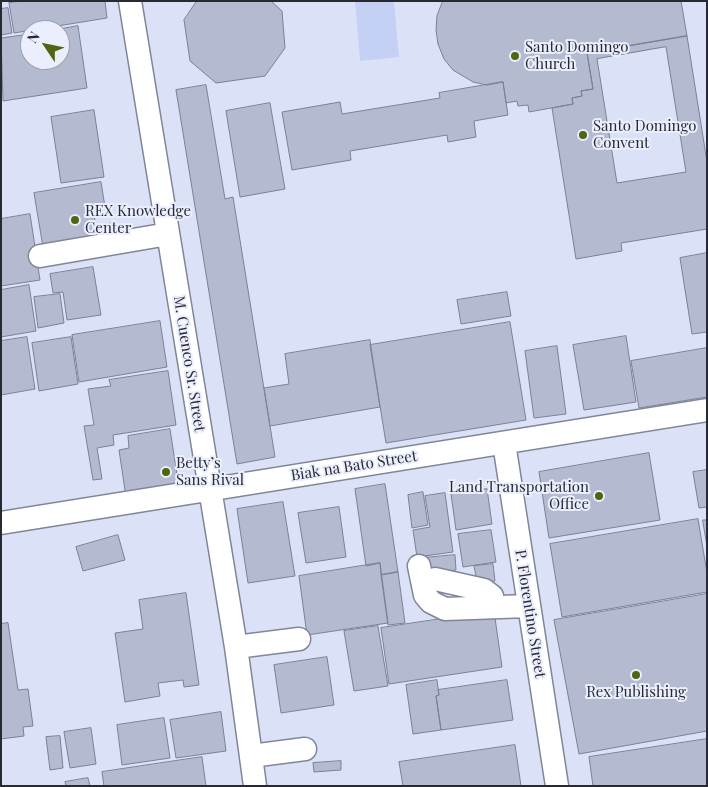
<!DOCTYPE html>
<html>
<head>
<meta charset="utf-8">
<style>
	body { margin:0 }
	#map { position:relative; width:708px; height:787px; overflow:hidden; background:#dbe2f8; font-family:"Playfair Display",serif }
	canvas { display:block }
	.frame { position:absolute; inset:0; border:2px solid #282a33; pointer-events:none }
	.north { position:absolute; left:20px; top:20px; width:50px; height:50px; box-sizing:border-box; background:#ebeffd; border:1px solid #9da0ac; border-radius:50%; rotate:304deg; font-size:14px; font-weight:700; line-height:20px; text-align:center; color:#282a33 }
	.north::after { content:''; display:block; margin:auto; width:18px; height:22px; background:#51640f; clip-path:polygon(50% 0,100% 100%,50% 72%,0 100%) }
</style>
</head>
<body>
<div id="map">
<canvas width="708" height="787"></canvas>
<div class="frame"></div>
<div class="north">N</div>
</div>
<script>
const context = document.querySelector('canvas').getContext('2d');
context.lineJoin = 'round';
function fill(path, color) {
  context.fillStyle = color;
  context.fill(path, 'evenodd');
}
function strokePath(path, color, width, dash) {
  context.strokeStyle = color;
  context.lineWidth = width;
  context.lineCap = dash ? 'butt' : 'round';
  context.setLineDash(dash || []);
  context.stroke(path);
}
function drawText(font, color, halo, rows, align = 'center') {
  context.font = font + ' "Playfair Display",serif';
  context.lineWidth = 4;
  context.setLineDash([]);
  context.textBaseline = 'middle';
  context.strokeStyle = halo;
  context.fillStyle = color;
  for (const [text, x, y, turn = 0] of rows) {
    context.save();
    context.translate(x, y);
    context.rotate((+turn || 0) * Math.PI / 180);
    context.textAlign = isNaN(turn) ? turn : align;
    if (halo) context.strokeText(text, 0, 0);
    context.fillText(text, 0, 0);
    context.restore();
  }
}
const green = new Path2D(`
	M355 1H394L399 57 360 61Z`);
const building = new Path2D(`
	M21 1H105L107 18 14 33 9 3Z
	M197 1H271L282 11 285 48 265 76 216 83 190 61 184 20Z
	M443 1H681L687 36 587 53 593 89 581 91 582 96 572 98 573 104 529 112 528 105 518 106 517 101 506 103 503 82 487 85 473 82 453 70 444 59 438 44 436 30 437 16Z
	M8 8 12 33 1 35V9Z
	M78 26 87 88 3 101 1 38 30 34V60H60V30H54Z
	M687 36 707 162V229L621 243 622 251 576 259 552 108 573 104 572 98 582 96 581 91 593 89 587 53ZM666 47 686 172 617 183 597 59Z
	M503 82 508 115 474 121 476 137 448 142 447 135 350 151 351 160 292 170 282 112 340 102 342 114 440 98 439 93Z
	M206 85 225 199 233 197 275 457 237 464 176 90Z
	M270 103 285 189 240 197 226 111Z
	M94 110 104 177 61 183 51 117Z
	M101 182 105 207 93 209 96 226 111 223 112 240 44 253 34 193Z
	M30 214 40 280 1 286V219Z
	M707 253V332L692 334 680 258Z
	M93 267 101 315 67 320 63 292 53 293 50 274Z
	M29 285 36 331 1 337V290Z
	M507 292 511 316 461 324 457 300Z
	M60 294 64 323 38 328 34 297Z
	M160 321 167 367 79 382 72 335Z
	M510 322 526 420 386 443 370 345Z
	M626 336 636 402 584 410 573 345Z
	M27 337 35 389 1 395V341Z
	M71 337 78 384 39 391 32 343Z
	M370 340 380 407 270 426 264 388 289 384 285 354Z
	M557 346 566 414 534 418 525 351Z
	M707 348V397L639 408 631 361Z
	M168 371 176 425 113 435 114 445 97 448 102 479 93 480 84 426 94 425 88 389 111 386 109 380Z
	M170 429 179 488 126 497 119 450 129 448 128 436Z
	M649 453 660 520 549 538 539 472Z
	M707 470V507L699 508 693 472Z
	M385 484 398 572 381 575 380 563 366 566 355 489Z
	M487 489 492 524 456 530 451 494Z
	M423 492 428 525 412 528 408 495Z
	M445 493 453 552 417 557 413 530 430 527 425 496Z
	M283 502 295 576 248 583 237 509Z
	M339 507 346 557 306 563 298 513Z
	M698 519 707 573V592L562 617 550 544Z
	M703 520H707V546Z
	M491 530 496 562 463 567 458 534Z
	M118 535 125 560 83 571 76 547Z
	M455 555 456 570 425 574 423 558Z
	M380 563 388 623 307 635 299 576Z
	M493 564 495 581 477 582 474 566Z
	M398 572 405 623 388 625 381 575Z
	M186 593 199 685 184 687 183 680 158 683 160 696 125 702 115 633 143 629 139 600Z
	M707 594V731L579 754 554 620Z
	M494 611 502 667 389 684 381 628Z
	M8 623 18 690 28 689 33 726 23 727 24 736 1 739V624Z
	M378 626 388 686 354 691 344 631Z
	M327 657 334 705 281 713 274 665Z
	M437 680 439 695 436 696 441 730 413 734 406 685Z
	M507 680 513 720 441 730 436 696 439 695 438 690Z
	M221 712 226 751 176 758 170 720Z
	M164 718 170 758 122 765 117 725Z
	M91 728 96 764 70 768 64 732Z
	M60 736 63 768 50 770 46 737Z
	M707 739V786H593L589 757Z
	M515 745 521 786H403L399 762Z
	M202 757 206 786H104L102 772Z
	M341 761V770L314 772 313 763Z
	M88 778 90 786H66L65 782Z`);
const minor = new Path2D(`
	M130 1 236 647 255 786
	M40 256 168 234
	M504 443 557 786
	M1 523 707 410
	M419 566 425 595 431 602 445 609 528 606
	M435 579 484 590 492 596 494 607
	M236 647 299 639
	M251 756 305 749`);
const markers = [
	[515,56,5,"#51640f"],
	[583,135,5,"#51640f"],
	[75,220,5,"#51640f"],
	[166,472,5,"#51640f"],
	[599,496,5,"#51640f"],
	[636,675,5,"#51640f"]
];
const poiNames = [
	["Santo Domingo",525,47],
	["Church",525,64],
	["Santo Domingo",593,126],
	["Convent",593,143],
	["REX Knowledge",85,211],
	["Center",85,228],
	["Betty’s",176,463],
	["Sans Rival",176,480],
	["Land Transportation",589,487,"right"],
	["Office",589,504,"right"],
	["Rex Publishing",636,692,"center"]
];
const streetNames = [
	["M. Cuenco Sr. Street",189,364,81],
	["Biak na Bato Street",354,466,-9],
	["P. Florentino Street",530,614,81]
];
fill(green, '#c5d0f5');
fill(building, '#b4bbd1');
strokePath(building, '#7b8195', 1);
strokePath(minor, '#80869a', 25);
strokePath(minor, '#fff', 22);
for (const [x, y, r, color] of markers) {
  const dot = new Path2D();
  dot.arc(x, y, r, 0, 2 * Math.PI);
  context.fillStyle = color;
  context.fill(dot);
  strokePath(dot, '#ebeffd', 2);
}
drawText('15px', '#282a33', '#ebeffd', poiNames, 'left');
drawText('15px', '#282a33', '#ebeffd', streetNames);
</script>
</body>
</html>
